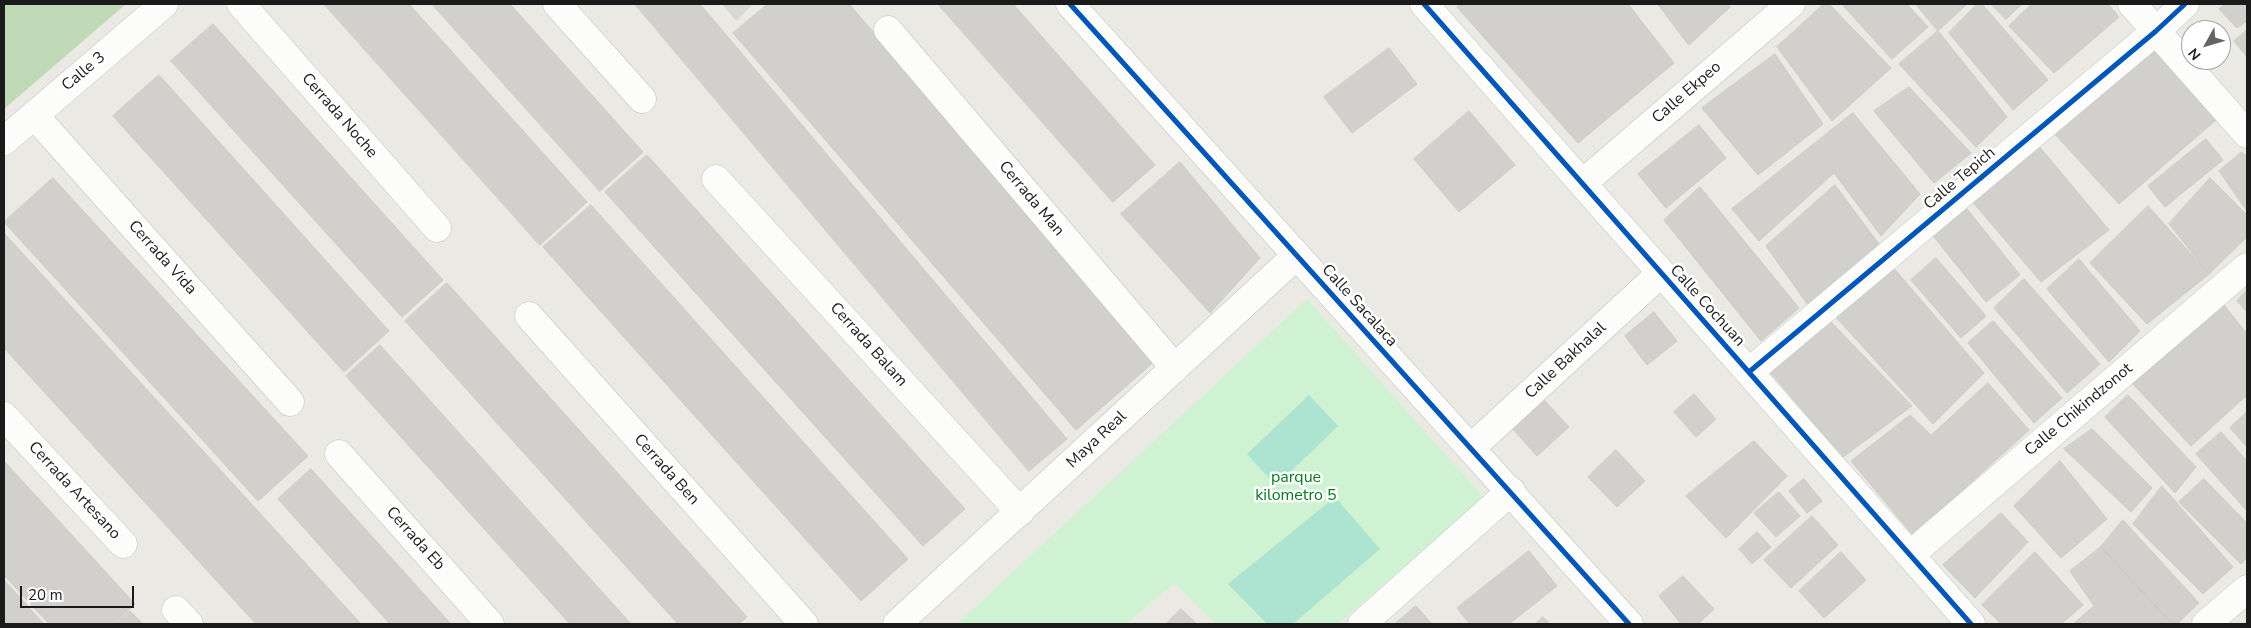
<!DOCTYPE html>
<html>
<head>
<meta charset="utf-8">
<style>
	body { margin:0 }
	#map { position:relative; width:2251px; height:628px; overflow:hidden; background:#eae9e3; font-family:"Nunito Sans",sans-serif }
	canvas { display:block }
	.frame { position:absolute; inset:0; border:5px solid #1b1b1b; pointer-events:none }
	.north { position:absolute; left:2181px; top:20px; width:50px; height:50px; box-sizing:border-box; background:#fff; border:1px solid #a4a4a4; border-radius:50%; rotate:231deg; font-size:14px; font-weight:700; line-height:20px; text-align:center; color:#1b1b1b }
	.north::after { content:''; display:block; margin:auto; width:18px; height:22px; background:#636361; clip-path:polygon(50% 0,100% 100%,50% 72%,0 100%) }
	.scale { position:absolute; left:20px; top:586px; width:114px; height:22px; box-sizing:border-box; border:2px solid #1b1b1b; border-top:0; padding-left:6px; font-size:15px; line-height:18px; white-space:nowrap; color:#1b1b1b; -webkit-text-stroke:4px #fff; paint-order:stroke }
</style>
</head>
<body>
<div id="map">
<canvas width="2251" height="628"></canvas>
<div class="frame"></div>
<div class="north">N</div>
<div class="scale">20 m</div>
</div>
<script>
const context = document.querySelector('canvas').getContext('2d');
context.lineJoin = 'round';
function fill(path, color) {
  context.fillStyle = color;
  context.fill(path, 'evenodd');
}
function strokePath(path, color, width, dash) {
  context.strokeStyle = color;
  context.lineWidth = width;
  context.lineCap = dash ? 'butt' : 'round';
  context.setLineDash(dash || []);
  context.stroke(path);
}
function drawText(font, color, halo, rows, align = 'center') {
  context.font = font + ' "Nunito Sans",sans-serif';
  context.lineWidth = 5;
  context.setLineDash([]);
  context.textBaseline = 'middle';
  context.strokeStyle = halo;
  context.fillStyle = color;
  for (const [text, x, y, turn = 0] of rows) {
    context.save();
    context.translate(x, y);
    context.rotate((+turn || 0) * Math.PI / 180);
    context.textAlign = isNaN(turn) ? turn : align;
    if (halo) context.strokeText(text, 0, 0);
    context.fillText(text, 0, 0);
    context.restore();
  }
}
const forest = new Path2D(`
	M4 4H126L4 109Z`);
const park = new Path2D(`
	M1307 299 1485 499 1337 624H1216L1174 583 1126 624H957Z`);
const pitch = new Path2D(`
	M1309 395 1338 426 1276 486 1247 454Z
	M1335 497 1380 549 1293 624H1267L1228 584Z`);
const parking = new Path2D(`
	M722 4H753L736 21Z`);
const building = new Path2D(`
	M324 4H409L587 202 540 245Z
	M432 4H510L643 152 600 191Z
	M635 4H700L1067 439 1029 471Z
	M768 4H849L1156 360 1076 430 733 33Z
	M938 4H1013L1155 165 1113 202Z
	M1461 4H1628L1674 63 1578 143 1457 7Z
	M1658 4H1728L1730 7 1689 45Z
	M1824 4H1829L1891 68 1832 121 1777 47Z
	M1842 4H1907L1928 27 1892 59Z
	M1916 4H1967L1938 31Z
	M1977 4H1982L2048 80 2013 110 1949 33Z
	M1991 4H2022L2006 19Z
	M2032 4H2108L2119 17 2054 73 2009 26Z
	M2226 4H2247V21L2237 28 2219 9Z
	M213 24 443 280 402 317 171 61Z
	M2247 30V57L2234 41Z
	M1938 31 2007 117 1976 147 1899 64Z
	M2153 46 2216 120 2119 204 2052 131Z
	M1389 48 1417 84 1352 133 1324 97Z
	M1775 54 1823 124 1758 175 1702 108Z
	M159 75 389 331 344 372 113 116Z
	M1909 87 1971 153 1934 183 1874 111Z
	M1469 111 1515 165 1459 212 1414 159Z
	M1853 113 1920 194 1881 236 1834 173 1759 241 1732 209Z
	M1699 125 1726 158 1666 208 1638 174Z
	M2033 139 2109 230 2041 282 1970 199Z
	M2206 139 2223 160 2165 207 2148 186Z
	M2242 152 2247 157V211L2219 171Z
	M647 155 965 509 923 546 605 192Z
	M1180 162 1260 258 1210 313 1121 214Z
	M53 178 308 456 258 501 4 222Z
	M2210 178 2247 215V237L2209 274 2169 224Z
	M1835 185 1879 244 1808 305 1766 246Z
	M1700 187 1799 308 1761 341 1664 220Z
	M1963 204 2020 275 1986 302 1930 232Z
	M591 205 908 559 861 601 543 247Z
	M2148 206 2209 274 2147 324 2090 263Z
	M4 233 361 624H256L4 348Z
	M1936 258 1986 316 1961 338 1911 280Z
	M2079 259 2140 331 2109 362 2047 289Z
	M1891 265 1984 373 1933 424 1833 314Z
	M2024 279 2100 364 2067 393 1994 308Z
	M447 283 747 617 739 624H678L405 321Z
	M2247 290V312L2237 301Z
	M2224 305 2247 334V395L2191 446 2130 381Z
	M1654 312 1677 341 1647 365 1625 336Z
	M1993 321 2062 398 2034 423 1968 343Z
	M1831 322 1912 406 1843 457 1769 371Z
	M380 345 631 624H570L346 376Z
	M1988 383 2029 430 1913 535 1851 461 1910 415 1931 435Z
	M1694 394 1716 419 1696 437 1674 412Z
	M2128 395 2196 467 2175 493 2105 417Z
	M1543 399 1569 427 1537 456 1512 428Z
	M2247 412V447L2230 428Z
	M2092 429 2152 488 2131 512 2064 449Z
	M2221 432 2247 461V511L2196 454Z
	M1754 441 1787 476 1726 538 1686 496Z
	M1616 450 1645 481 1617 507 1588 477Z
	M4 461 135 604 113 624H49L4 575Z
	M2060 461 2107 519 2061 558 2014 506Z
	M311 469 451 624H390L278 499Z
	M1804 479 1822 501 1807 513 1789 491Z
	M2204 479 2247 523V557L2241 564 2179 502Z
	M2162 486 2233 567 2203 594 2133 524Z
	M1779 492 1800 516 1776 537 1754 513Z
	M2001 513 2028 542 1975 598 1943 565Z
	M1812 516 1838 545 1791 588 1764 560Z
	M2123 520 2199 603 2177 624H2172L2101 547Z
	M1757 532 1771 547 1752 564 1739 549Z
	M2101 547 2172 624H2073L2094 606 2070 571Z
	M1529 551 1557 586 1509 624H1470L1457 608Z
	M1841 552 1866 580 1824 618 1799 591Z
	M2035 552 2083 605 2061 624H2001L1982 605Z
	M1683 576 1714 609 1698 624H1681L1659 596Z
	M4 580 44 624H4Z
	M1416 606 1432 624H1395Z
	M1181 609 1197 624H1166Z
	M130 611 143 624H115Z
	M1543 617 1550 624H1535Z`);
const street = new Path2D(`
	M241 4 437 228
	M557 4 642 99
	M1070 4 1629 624
	M1424 4 1971 624
	M2132 4 2247 134
	M888 30 1175 368
	M34 115 290 402
	M4 141 164 4
	M716 179 1020 512
	M1583 183 1791 4
	M529 316 804 624
	M1749 372 2156 31 2185 4
	M4 416 123 544
	M1471 448 1661 273
	M339 454 490 624
	M1911 554 2247 267
	M176 610 189 624
	M897 624 1296 256
	M1362 624 1511 491
	M2206 624 2247 589`);
const cycleway = new Path2D(`
	M1070 4 1629 624
	M1424 4 1971 624
	M1749 372 2156 31 2185 4`);
const streetNames = [
	["Calle 3",84,72,-40],
	["Calle Ekpeo",1687,93,-41],
	["Cerrada Noche",339,116,49],
	["Calle Tepich",1960,179,-40],
	["Cerrada Man",1031,199,50],
	["Cerrada Vida",162,258,48],
	["Calle Sacalaca",1359,306,48],
	["Calle Cochuan",1707,306,48],
	["Cerrada Balam",868,345,48],
	["Calle Bakhalal",1566,361,-43],
	["Calle Chikindzonot",2079,410,-40],
	["Maya Real",1097,440,-43],
	["Cerrada Ben",666,470,48],
	["Cerrada Artesano",74,491,47],
	["Cerrada Eb",415,539,48]
];
const parkNames = [
	["parque",1296,478],
	["kilometro 5",1296,496]
];
fill(forest, '#c0dab7');
fill(park, '#cff2d2');
fill(pitch, '#ade4d1');
fill(parking, '#d8d8d5');
fill(building, '#d2d0cc');
strokePath(building, '#cdcac4', 1);
strokePath(street, '#c2c2bf', 29);
strokePath(street, '#fcfcfb', 28);
strokePath(cycleway, '#0057b8', 5);
drawText('16px', '#1b1b1b', '#fff', streetNames);
drawText('16px', '#09791d', '#fff', parkNames);
</script>
</body>
</html>
